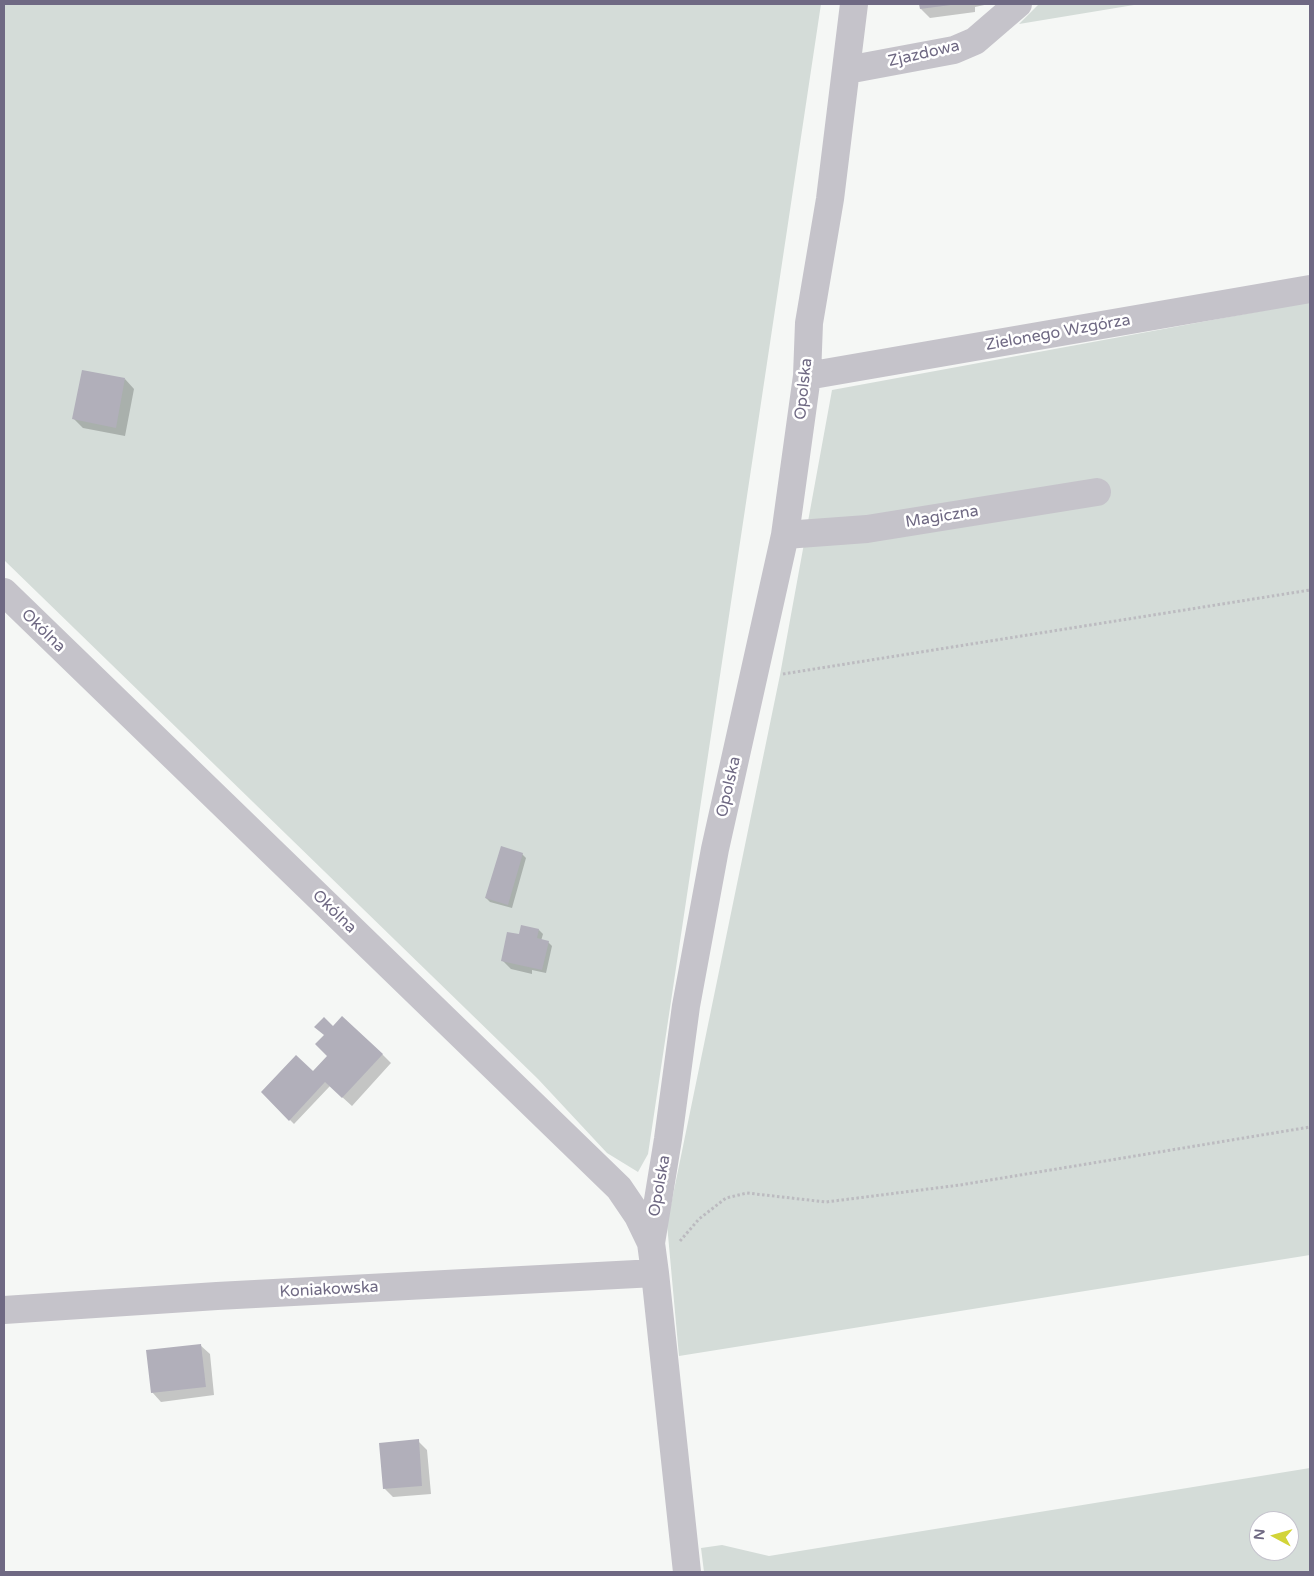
<!DOCTYPE html>
<html>
<head>
<meta charset="utf-8">
<style>
	body { margin:0 }
	#map { position:relative; width:1314px; height:1576px; overflow:hidden; background:#f5f7f5; font-family:"Varela Round",sans-serif }
	canvas { display:block }
	.frame { position:absolute; inset:0; border:5px solid #6f6983; pointer-events:none }
	.north { position:absolute; left:1249px; top:1511px; width:50px; height:50px; box-sizing:border-box; background:#fff; border:1px solid #c5c3cd; border-radius:50%; rotate:276deg; font-size:14px; font-weight:700; line-height:20px; text-align:center; color:#6f6983 }
	.north::after { content:''; display:block; margin:auto; width:18px; height:22px; background:#d2d438; clip-path:polygon(50% 0,100% 100%,50% 72%,0 100%) }
</style>
</head>
<body>
<div id="map">
<canvas width="1314" height="1576"></canvas>
<div class="frame"></div>
<div class="north">N</div>
</div>
<script>
const context = document.querySelector('canvas').getContext('2d');
context.lineJoin = 'round';
function fill(path, color) {
  context.fillStyle = color;
  context.fill(path, 'evenodd');
}
function strokePath(path, color, width, dash) {
  context.strokeStyle = color;
  context.lineWidth = width;
  context.lineCap = dash ? 'butt' : 'round';
  context.setLineDash(dash || []);
  context.stroke(path);
}
function drawText(font, color, halo, rows, align = 'center') {
  context.font = font + ' "Varela Round",sans-serif';
  context.lineWidth = 5;
  context.setLineDash([]);
  context.textBaseline = 'middle';
  context.strokeStyle = halo;
  context.fillStyle = color;
  for (const [text, x, y, turn = 0] of rows) {
    context.save();
    context.translate(x, y);
    context.rotate((+turn || 0) * Math.PI / 180);
    context.textAlign = isNaN(turn) ? turn : align;
    if (halo) context.strokeText(text, 0, 0);
    context.fillText(text, 0, 0);
    context.restore();
  }
}
const green = new Path2D(`
	M4 4H821L648 1154 638 1172 607 1153 538 1079 4 560Z
	M1039 4H1140L1019 24Z
	M1310 302V1255L679 1356 667 1224 780 675 832 390Z
	M1310 1468V1572H704L701 1548 722 1545 769 1556ZM1259 1521H1289V1551H1259Z`);
const shadow = new Path2D(`
	M920 4H989L975 7V12L930 18 921 9Z
	M125 379 134 389 125 436 83 428 74 419Z
	M522 854 526 858 512 908 490 902 486 898Z
	M539 930 543 934 541 941 548 942 552 946 546 973 532 970V974L511 969 502 960 520 936Z
	M333 1027 382 1054 391 1063 352 1106 330 1086 294 1124 262 1092 314 1073 329 1056Z
	M200 1345 210 1354 214 1395 161 1402 152 1392Z
	M418 1441 427 1450 431 1494 393 1497 384 1488Z`);
const building = new Path2D(`
	M919 4H951V5L920 9Z
	M82 370 125 378 116 428 72 419Z
	M501 846 523 853 508 905 485 898Z
	M521 925 539 929 537 938 549 941 542 970 501 961 507 932 519 934Z
	M342 1016 383 1054 342 1098 325 1082 289 1121 261 1092 296 1055 313 1071 327 1056 315 1044 324 1035 314 1027 324 1017 333 1026Z
	M201 1344 206 1387 151 1393 146 1350Z
	M419 1439 422 1486 383 1489 379 1443Z`);
const path = new Path2D(`
	M783 674 1310 590
	M680 1241 699 1219 726 1198 747 1193 826 1202 960 1185 1310 1127`);
const minor = new Path2D(`
	M847 70 954 50 975 41 1018 4
	M807 376 1310 289
	M785 535 867 529 1097 492
	M4 592 619 1188 638 1216 651 1243
	M4 1310 217 1296 655 1273
	M687 1572 655 1273 651 1243 668 1139 686 1006 715 849 785 535 807 376 809 323 830 199 854 4`);
const streetNames = [
	["Zjazdowa",924,54,-13],
	["Zielonego Wzgórza",1058,333,-10],
	["Opolska",804,389,-84],
	["Magiczna",942,517,-9],
	["Okólna",43,631,44],
	["Opolska",729,787,-77],
	["Okólna",334,912,44],
	["Opolska",660,1186,-80],
	["Koniakowska",329,1290,-3]
];
fill(green, '#d4dcd8');
fill(shadow, '#0003');
fill(building, '#b1afba');
strokePath(path, '#bcbbc0', 3, [2.5, 2.5]);
strokePath(minor, '#c5c3ca', 28);
drawText('16px', '#6f6983', '#fff', streetNames);
</script>
</body>
</html>
